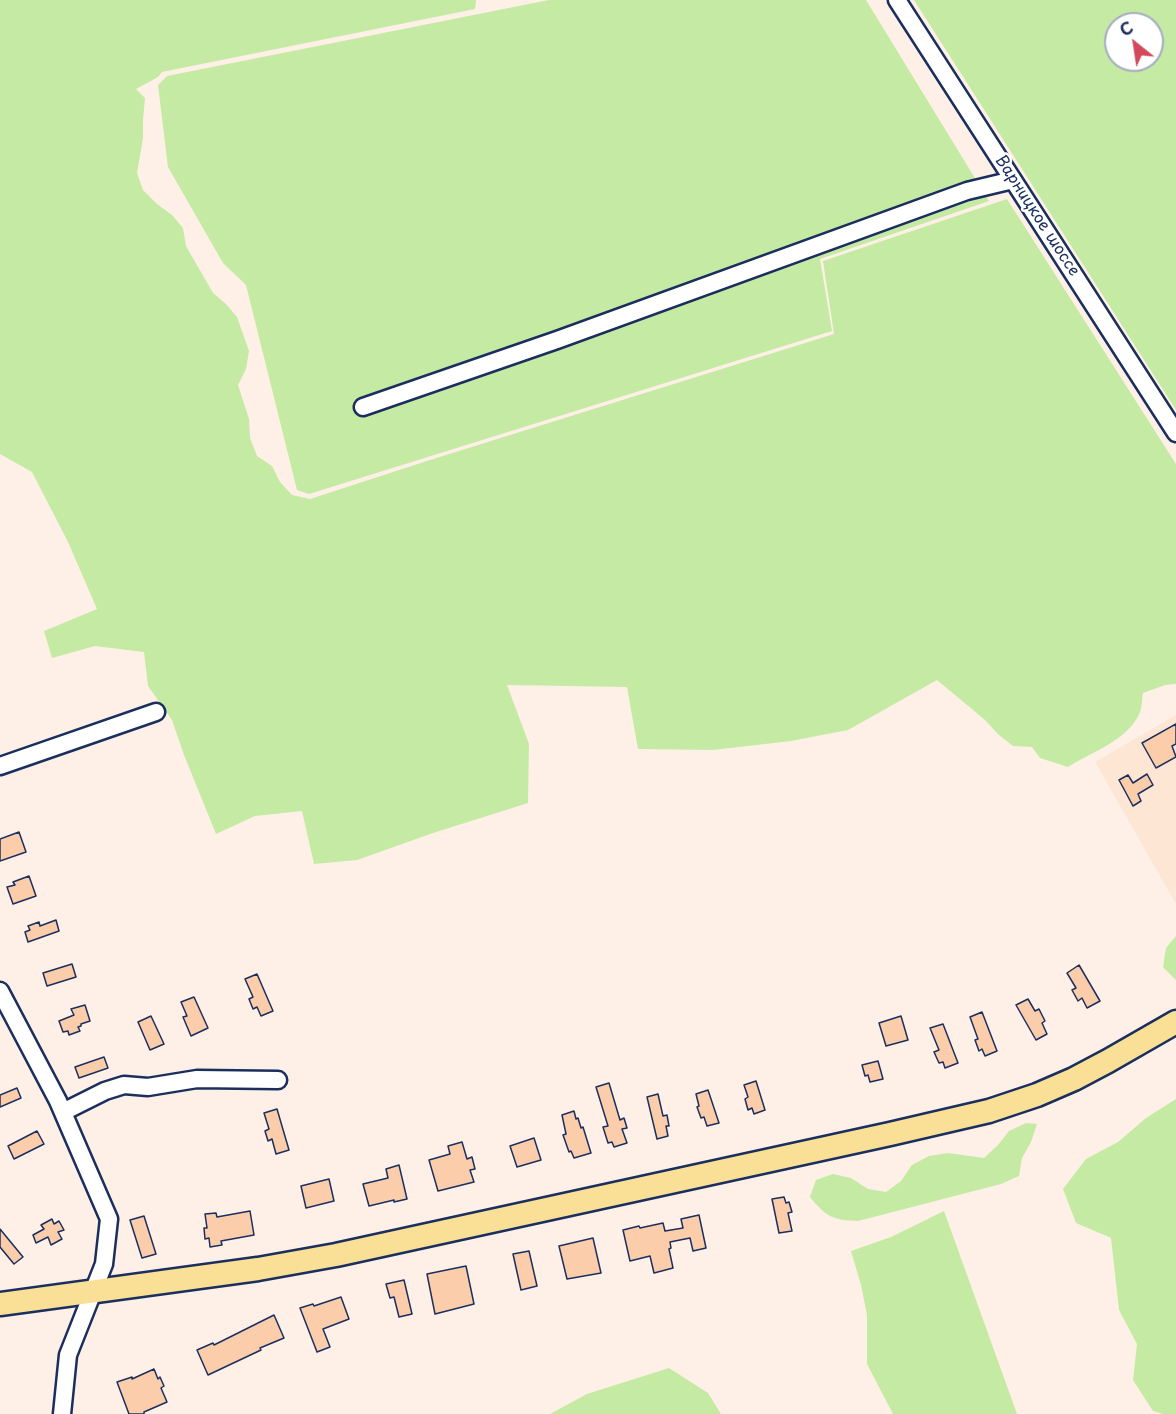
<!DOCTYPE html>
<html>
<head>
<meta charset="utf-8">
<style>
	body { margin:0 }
	#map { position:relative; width:1176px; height:1414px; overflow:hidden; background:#fef0e6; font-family:"Playpen Sans",sans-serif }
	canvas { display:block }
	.north { position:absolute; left:1104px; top:12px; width:60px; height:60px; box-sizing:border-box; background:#fff; border:2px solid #a4acbf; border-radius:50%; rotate:330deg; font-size:16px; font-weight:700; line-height:24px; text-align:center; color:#1b2f5e }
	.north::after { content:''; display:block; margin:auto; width:21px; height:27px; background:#d1495b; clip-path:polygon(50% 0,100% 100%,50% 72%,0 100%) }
</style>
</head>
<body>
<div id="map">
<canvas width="1176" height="1414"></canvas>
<div class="north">С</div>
</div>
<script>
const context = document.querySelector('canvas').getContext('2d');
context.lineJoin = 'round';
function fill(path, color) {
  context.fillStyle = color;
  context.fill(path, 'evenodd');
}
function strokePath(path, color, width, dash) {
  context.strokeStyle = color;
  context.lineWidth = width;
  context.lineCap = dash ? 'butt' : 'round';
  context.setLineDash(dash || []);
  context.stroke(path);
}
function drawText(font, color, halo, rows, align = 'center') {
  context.font = font + ' "Playpen Sans",sans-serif';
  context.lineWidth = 5;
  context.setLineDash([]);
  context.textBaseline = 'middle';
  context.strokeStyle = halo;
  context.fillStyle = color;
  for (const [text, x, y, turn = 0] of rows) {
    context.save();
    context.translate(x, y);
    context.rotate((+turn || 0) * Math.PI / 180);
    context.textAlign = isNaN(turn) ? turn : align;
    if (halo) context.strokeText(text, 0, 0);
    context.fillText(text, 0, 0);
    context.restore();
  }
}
const built = new Path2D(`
	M1176 715V904L1095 762Z`);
const green = new Path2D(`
	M0 0H476L475 9 162 72 158 77 136 89 145 98 143 120V138L137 173 143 190 157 204 172 215 183 228 186 246 213 293 226 304 237 317 249 351 246 369 238 385 249 419 250 438 257 456 272 466 280 482 292 495 310 499 430 460 834 334 823 261 1007 199 1176 464V684L1165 685 1143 693C1142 699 1142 707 1140 712 1129 740 1091 752 1068 767L1040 758 1032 747 1013 746 998 734 985 720 937 680 848 730 791 741 713 750 638 749 627 687 507 685 529 744 528 803 433 833 357 860 314 864 302 811 255 816 216 834 184 755 172 720 148 686 144 652 95 646 52 658 44 631 97 609 68 542 32 472 0 454Z
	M549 0H866L989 201 820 259 832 331 309 494 297 490 246 285 223 263 168 167 158 85 167 76Z
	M914 0H1176V410ZM1116 24H1152V60H1116Z
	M1176 936V980L1163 967 1166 948Z
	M1176 1099V1414H1163L1153 1411 1133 1380 1137 1344 1119 1310 1111 1238 1076 1223 1063 1189 1086 1159 1118 1142 1146 1118Z
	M1026 1123 1037 1124 1031 1142 1022 1158 1019 1176 1001 1184 858 1221C833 1220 826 1217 810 1197L816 1180 833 1174 851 1178 868 1189 886 1192 901 1181 912 1165 929 1156 948 1153 984 1158 998 1145 1009 1131Z
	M944 1211 1017 1414H893L867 1364V1315L861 1285 851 1251 891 1237Z
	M669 1368 708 1393 721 1414H550L587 1394Z`);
const building = new Path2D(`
	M1176 724V744L1172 746 1176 757 1156 768 1142 743Z
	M1147 774 1153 785 1138 794 1141 801 1133 806 1119 780 1128 775 1133 783Z
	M19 832 26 852 0 861V839Z
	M29 876 36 896 13 904 7 887 15 885 13 882Z
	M56 920 59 931 28 942 25 932 30 930 28 926 39 922 40 926Z
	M72 964 76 977 47 986 43 973Z
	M1079 965 1100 1001 1087 1008 1082 998 1078 1001 1072 990 1076 988 1067 973Z
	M257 974 273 1011 261 1016 257 1007 253 1009 249 999 253 997 245 979Z
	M194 997 208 1028 191 1036 183 1017 187 1016 181 1002Z
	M1028 999 1035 1011 1039 1009 1045 1021 1042 1023 1047 1034 1036 1040 1016 1005Z
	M85 1005 90 1021 81 1024V1026L78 1027 80 1031 69 1035 68 1031 63 1032 59 1021 74 1015 71 1009Z
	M982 1012 997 1051 985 1056 982 1049 979 1051 975 1040 978 1039 970 1017Z
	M151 1016 164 1044 150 1050 138 1022Z
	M901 1016 908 1040 886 1046 879 1023Z
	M943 1024 958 1063 945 1068 943 1062 939 1063 934 1052 939 1050 930 1028Z
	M104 1057 108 1068 79 1078 75 1067Z
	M878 1061 883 1079 870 1082 868 1075 865 1076 862 1065Z
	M756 1081 765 1110 754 1114 752 1108 748 1110 745 1099 748 1097 744 1085Z
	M609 1083 620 1120 624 1118 627 1128 622 1129 627 1143 614 1147 612 1142 608 1143 603 1127 608 1126 596 1087Z
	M17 1088 21 1098 0 1107V1095Z
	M708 1090 719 1123 707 1126 704 1117 701 1118 697 1107 699 1106 696 1094Z
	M658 1094 663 1116 667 1115 669 1126H666L668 1136 657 1139 647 1097Z
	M277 1109 289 1150 276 1154 272 1139 268 1141 265 1131 269 1129 264 1113Z
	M574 1111 576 1119 578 1118 581 1128 583 1127 591 1153 574 1158 571 1151 569 1152 563 1135 566 1134 562 1115Z
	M37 1131 44 1144 14 1159 8 1146Z
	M534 1138 541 1160 517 1167 510 1146Z
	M462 1142 467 1159 472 1157 475 1169 470 1170 474 1182 438 1191 429 1160 450 1154 448 1146Z
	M399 1165 407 1199 394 1202V1200L369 1206 363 1184 388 1178 386 1169Z
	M329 1179 334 1201 306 1208 301 1186Z
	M784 1197 786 1203 789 1202 792 1212 788 1213 792 1231 779 1233 772 1199Z
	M250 1211 254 1235 221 1241 222 1245 210 1247 209 1238 205 1239 204 1228H207L205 1214 216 1213 217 1217Z
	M699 1215 706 1248 693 1251 690 1238 670 1242 671 1248 669 1249 673 1268 654 1273 650 1256 630 1261 623 1230 639 1226 640 1228 663 1223 665 1231 683 1228 681 1219Z
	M144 1216 156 1254 142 1258 130 1220Z
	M52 1219 54 1224 59 1221 64 1230 58 1232 62 1239 51 1245 48 1237 36 1243 33 1235 44 1229 41 1225Z
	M0 1229 23 1257 14 1264 0 1247Z
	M593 1238 601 1273 567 1279 559 1246Z
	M529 1251 537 1286 521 1290 513 1254Z
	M466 1266 474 1304 435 1314 427 1274Z
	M404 1280 412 1314 399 1317 394 1297 390 1298 386 1284Z
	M341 1297 349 1319 323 1329 330 1347 317 1352 300 1308 313 1304 314 1306Z
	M274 1315 284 1338 260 1348 261 1350 208 1375 197 1350 213 1343 214 1345Z
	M154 1369 158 1379 160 1377 164 1386 161 1388 167 1402 144 1412V1414H129L117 1382 132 1377V1379Z`);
const minor = new Path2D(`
	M897 0 1176 433
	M363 407 557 340 967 191 1013 180
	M0 766 156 712
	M0 991 58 1101 109 1219 104 1264 68 1355 62 1414
	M63 1112 105 1091 124 1085 148 1087 197 1079 278 1080`);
const major = new Path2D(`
	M0 1304 258 1269 336 1255 890 1134 989 1111 1037 1095 1074 1079 1108 1061 1176 1022`);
const streetNames = [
	["Варницкое шоссе",1037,216,57]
];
fill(built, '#fde6d4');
fill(green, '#c5eaa3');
fill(building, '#fbcdaa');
strokePath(building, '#1b2f5e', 1.5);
strokePath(minor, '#1b2f5e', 21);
strokePath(major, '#1b2f5e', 27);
strokePath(minor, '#fff', 16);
strokePath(major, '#fadf96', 22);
drawText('16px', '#1b2f5e', '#fff', streetNames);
</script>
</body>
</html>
